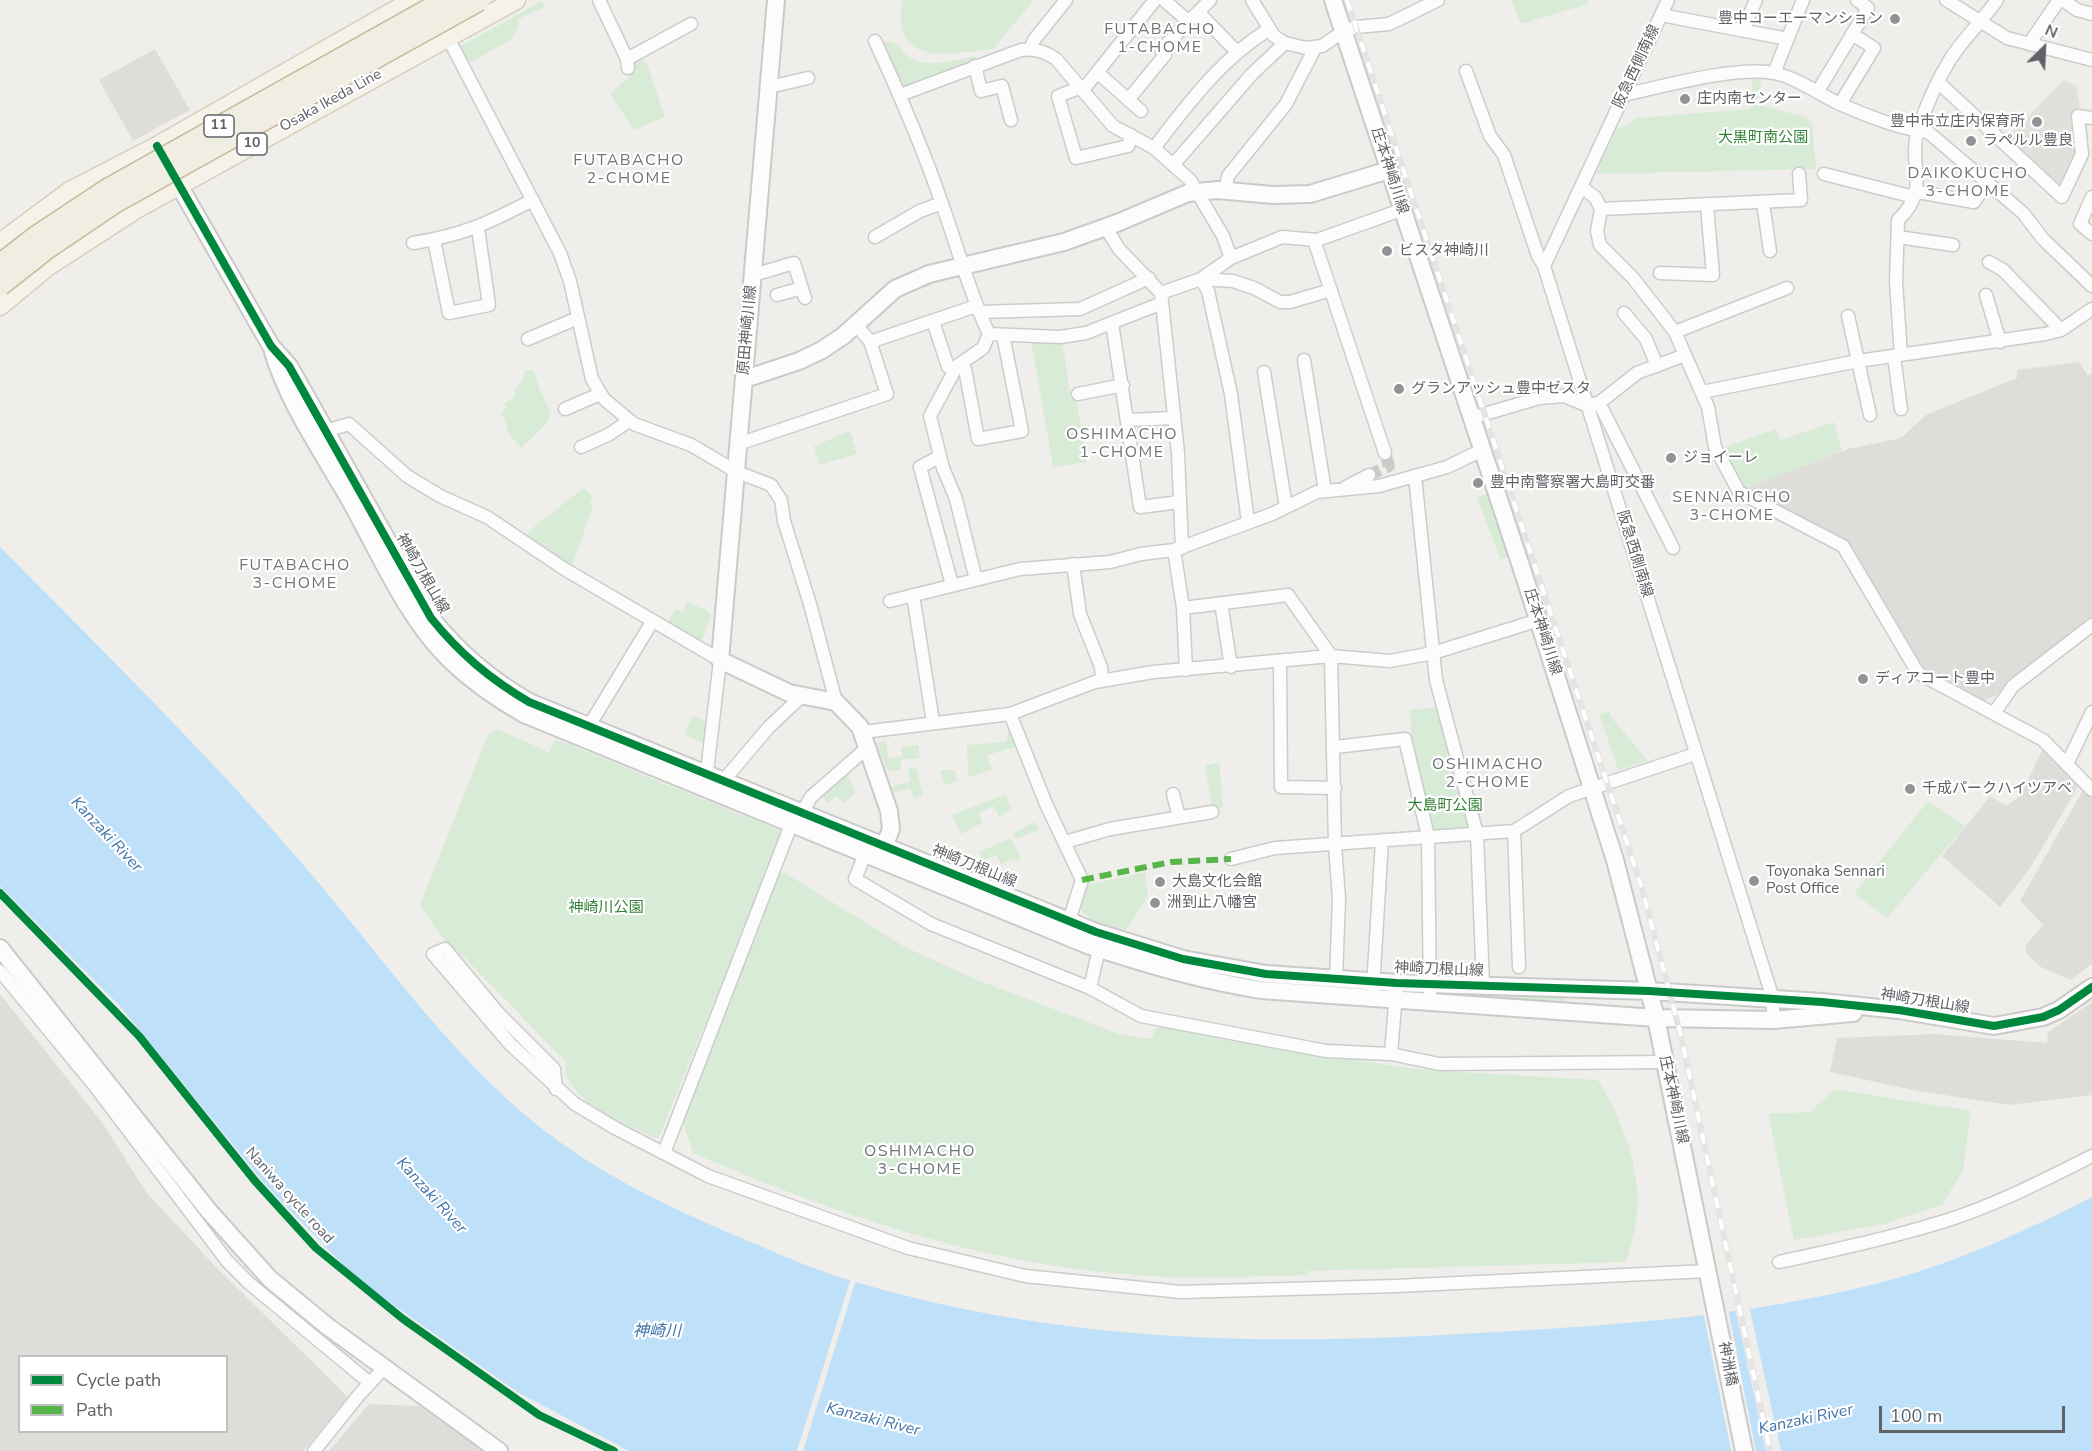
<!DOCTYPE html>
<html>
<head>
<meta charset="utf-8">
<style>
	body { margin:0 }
	#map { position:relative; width:2092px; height:1451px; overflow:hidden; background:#efeeea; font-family:"Nunito Sans",sans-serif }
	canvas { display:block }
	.legend { position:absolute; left:18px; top:1355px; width:210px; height:78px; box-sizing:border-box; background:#fff; border:2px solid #bfc1c3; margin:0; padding:8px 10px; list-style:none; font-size:18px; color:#5f6368 }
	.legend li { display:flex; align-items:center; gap:12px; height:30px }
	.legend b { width:30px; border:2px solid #bfc1c3 }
	.north { position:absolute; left:2014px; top:18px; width:60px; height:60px; -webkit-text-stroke:4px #fff; paint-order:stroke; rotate:24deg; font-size:16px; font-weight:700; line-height:24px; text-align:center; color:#5f6368 }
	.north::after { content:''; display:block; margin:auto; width:21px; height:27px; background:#5f6368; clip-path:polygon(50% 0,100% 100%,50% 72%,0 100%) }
	.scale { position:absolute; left:1879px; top:1406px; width:186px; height:27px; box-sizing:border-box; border:3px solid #5f6368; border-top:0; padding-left:8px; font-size:18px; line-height:21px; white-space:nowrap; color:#5f6368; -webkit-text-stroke:4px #fff; paint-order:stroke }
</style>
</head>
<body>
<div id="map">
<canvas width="2092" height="1451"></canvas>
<ul class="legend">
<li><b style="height:8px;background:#00873e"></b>Cycle path</li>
<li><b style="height:8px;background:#58b549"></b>Path</li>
</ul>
<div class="north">N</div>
<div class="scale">100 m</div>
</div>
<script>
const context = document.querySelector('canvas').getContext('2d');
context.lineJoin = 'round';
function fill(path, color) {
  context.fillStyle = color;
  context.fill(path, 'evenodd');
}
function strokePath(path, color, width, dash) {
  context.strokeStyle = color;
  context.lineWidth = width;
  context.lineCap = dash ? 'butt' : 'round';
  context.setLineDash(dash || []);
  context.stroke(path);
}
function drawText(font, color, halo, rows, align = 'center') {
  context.font = font + ' "Nunito Sans","Noto Sans JP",sans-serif';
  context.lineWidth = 4.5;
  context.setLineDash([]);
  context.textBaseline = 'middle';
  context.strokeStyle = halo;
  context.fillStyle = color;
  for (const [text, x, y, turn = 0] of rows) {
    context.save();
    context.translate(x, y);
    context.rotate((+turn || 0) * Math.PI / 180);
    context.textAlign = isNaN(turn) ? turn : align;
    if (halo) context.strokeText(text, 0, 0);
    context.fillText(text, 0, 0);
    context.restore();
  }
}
const industrial = new Path2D(`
	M155 49 190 110 133 141 99 80Z
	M2079 362 2088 376 2092 373V619L2031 663 1996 695 1983 701 1917 666 1844 541 1743 489 1848 449 1901 438 1926 415 2017 378V370Z
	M2042 750 2079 785 2030 868 2000 907 1942 856 1990 796 2007 806 2021 795Z
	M2083 790 2092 798V964L2070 980 2041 967 2026 953V945L2043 925 2020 901Z
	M0 994 104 1125 146 1192 215 1266 348 1397 303 1451H0ZM20 1356H226V1432H20Z
	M2092 1002V1095L2009 1105 1918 1091 1830 1072 1837 1038 1934 1034 2047 1043 2048 1032Z
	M369 1404 420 1406 484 1451H329Z`);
const education = new Path2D(`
	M2064 80 2076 86 2081 111 2080 151 2061 190 2007 138Z`);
const green = new Path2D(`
	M902 0H1034L993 49C966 51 909 66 902 28 900 19 901 9 902 0Z
	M1511 0H1589L1588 4 1521 24Z
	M542 1 545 7 518 19 519 28 511 39 478 58V60L468 62 459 47Z
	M887 41C901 43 902 54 914 60 932 68 958 59 976 56L978 60 904 87 899 84 882 43Z
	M638 57 647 64 665 117 634 130 610 94 630 76 628 72 632 62Z
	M1762 77 1757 104 1805 117 1812 123 1816 169 1596 174 1617 128 1629 125 1635 118 1750 109 1753 78Z
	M1031 340H1062L1071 399H1076L1087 462 1053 467Z
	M525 370 534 371 541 393 551 412 548 422 521 448 506 430 508 428 501 413 506 408 504 404 515 396 514 390 524 378Z
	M1834 422 1842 451 1743 489 1723 448 1776 429 1780 440Z
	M850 431 857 454 819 465 814 446Z
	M584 488 593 497 590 504 593 506 571 569 525 537 537 524Z
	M1488 493 1509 557 1500 559 1477 497Z
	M687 602 708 611 711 615 701 643 667 624 675 609 683 612Z
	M1441 707 1472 831 1431 834 1413 758 1410 710Z
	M1609 712 1611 717 1648 761 1618 770 1599 714Z
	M693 715 709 723 706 745 684 734Z
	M1009 725 1016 747 987 755 992 770 968 777 967 745 1006 742Z
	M496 729 549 752 555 739 784 832 658 1139C628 1125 562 1101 565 1061L464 957 450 948 420 905 488 735Z
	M886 741 888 759 902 756 901 747 918 745 920 758 900 760 901 769 888 772 876 743Z
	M1219 762 1223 807 1218 808 1212 804 1205 768 1207 765Z
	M916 768 923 795 914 798 910 788 894 793 892 786 910 782 908 769Z
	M940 770H955L957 781 944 785Z
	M847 773 855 793 844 803 836 796 828 803 821 793Z
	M1006 794 1011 809 999 817 994 806 978 813 982 823 961 834 952 815Z
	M1928 801 1965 826 1887 918 1856 895V891Z
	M1035 822 1039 830 1016 839 1013 833Z
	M1011 838 1021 859 1014 862 1012 859 1001 864 997 855 983 861 979 852Z
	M1145 872 1148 896 1126 931C1111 926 1088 922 1080 908L1088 885Z
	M785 873 905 947 977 980 1122 1035 1151 1039 1156 1028H1170L1300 1052 1424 1070 1598 1080C1623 1122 1641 1166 1637 1217 1635 1232 1630 1247 1626 1262L1308 1271 1307 1275C1242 1277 1177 1280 1112 1273 962 1258 830 1212 693 1153L683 1121 779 874Z
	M1453 992 1537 994 1565 999 1564 1004 1455 994Z
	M1835 1089 1971 1111 1963 1170 1942 1205 1884 1224 1794 1240 1768 1114 1810 1112Z`);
const water = new Path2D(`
	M0 547C102 650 206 752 301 862 384 958 459 1071 564 1145 621 1185 682 1213 746 1240 783 1256 820 1272 859 1283 1071 1345 1277 1346 1495 1332 1624 1325 1754 1315 1879 1283 1953 1264 2024 1232 2092 1197V1451H629L519 1393 359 1281 269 1189 119 1005 0 886Z`);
const pier = new Path2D(`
	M851 1278 856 1280 803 1451H797Z
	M1749 1305 1781 1451H1766L1735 1307Z
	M1728 1308 1756 1451H1731L1703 1312Z`);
const streetTunnel = new Path2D(`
	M1369 475 1389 466 1385 453`);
const street = new Path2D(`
	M599 0 627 59 628 68
	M1164 0 1188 21
	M1252 0 1274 36 1285 43 1306 48 1322 46 1344 31 1356 27 1389 24 1438 0
	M1668 0 1544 266 1773 999V1020
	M1946 0 2007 38 2092 60
	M2063 0 2077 10 2092 14
	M1198 12 1237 52
	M1661 15 1788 39
	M1743 30 1756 0
	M445 32 560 253 570 281 592 379 604 399 634 424 691 445 737 472 771 485 781 500 784 521 810 604 836 702
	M875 41C900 95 923 148 942 204 958 248 969 292 989 334L1060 337 1086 333 1162 303
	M2029 44 2059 0
	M1030 49 1034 40 1066 0
	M627 59 691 24
	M975 66 981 91 1002 86 1011 120
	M1466 71 1490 136 1504 155 1538 256 1544 266
	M1097 72 1141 111
	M1774 73 1803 0
	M1939 83 2062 197 2082 154 2078 116 2092 118
	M769 87 808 78
	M1818 91 1868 8 1857 0
	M900 95 1021 50C1034 48 1045 51 1056 59L1113 126 1154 148 1190 180 1223 236 1231 258
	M1624 95C1663 86 1736 66 1774 73 1798 78 1818 94 1840 104 1867 116 1899 129 1928 132L2023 213 2043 239 2092 286
	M1128 100 1165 55 1161 50 1210 0
	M1840 104 1874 48 1852 34
	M1131 135 1128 146 1076 158 1058 96 1087 85 1155 0
	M1154 148C1187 105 1222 58 1268 30
	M1173 165 1252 74 1285 43
	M1824 174 1914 197
	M1581 187 1595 197 1601 209 1597 231 1600 245 1633 278 1675 332 1708 407 1715 447 1739 492 1843 546 1918 673 2043 740 2092 790
	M1225 190 1228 176 1286 104 1315 48
	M1918 192 1974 202 1986 184
	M2092 197 2080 224 2092 234
	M1763 203 1770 251
	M1601 209 1801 200 1799 174
	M1106 228 1119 249 1161 293 1178 453 1182 548
	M875 237 920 211 942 203
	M1898 237 1953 245
	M434 240 449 313 489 305 478 228
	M1314 240 1385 453
	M413 243C464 235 488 223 533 200
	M1989 262 2003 270 2061 330
	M1660 273 1713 275 1707 206
	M753 275 794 263 805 298
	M1201 279 1208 291 1231 394 1248 522
	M1201 279 1233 281 1254 288 1280 302H1290L1331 290
	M1161 293 1201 279 1231 258 1282 237 1317 240 1401 210
	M777 295 802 288
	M1986 295 2000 342
	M979 312 1080 309 1149 278
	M1624 313 1646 339 1657 366
	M1848 316 1870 415
	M933 321 948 367
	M1112 323 1140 507 1180 502
	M1675 332 1787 288
	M528 339 578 318
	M870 342 976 306
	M1901 355 1896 282 1898 220C1932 188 1907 166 1918 130 1926 106 1938 79 1951 58 1964 38 1983 20 1997 0
	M1894 356 1901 409
	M1304 360 1325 491
	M961 363 965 369 978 439 1022 431 1003 335
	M1264 372 1286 507
	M1702 392 1858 361 2045 334 2061 330 2092 309
	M1078 394 1123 385
	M1599 403 1673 548
	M565 409 600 394
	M1471 418 1539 398 1564 396 1586 405 1599 403 1637 373 1685 355
	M1129 420 1173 418
	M318 433 349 424 407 476 440 496 487 517 566 570 720 660 707 772
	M738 444 887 394 870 341 855 324
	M581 447 608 435 629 421
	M939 457 920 467 952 585
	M1415 476 1436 680 1477 834 1483 985
	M1346 487 1369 475
	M1174 550 1183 608 1186 670
	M1073 564 1080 614 1101 667 1102 680
	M976 580 956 499 943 468 930 416 957 366 983 348 989 334
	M913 595 933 722
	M890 601 1020 569 1110 562 1141 554 1174 550 1272 514 1317 492 1379 486 1447 467 1482 450
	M1221 603 1231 667
	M1183 608 1288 595 1331 656 1335 845 1339 899 1336 979
	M1280 661 1281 787 1335 788
	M1994 713 2013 686 2092 625
	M589 726 652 622
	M863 732 1010 714
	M1335 747 1405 739 1428 836 1430 1001
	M2067 764 2092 712
	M724 780 769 727 802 696
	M1173 794 1179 817
	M803 811 811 797 868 747
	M1514 831 1519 967
	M1065 842 1110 829 1212 812
	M865 854 855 879 931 924 1090 988 1141 1016 1326 1051 1391 1054
	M1231 859 1275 848 1514 831 1569 796 1695 754
	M1067 927 1082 880 1046 804 1010 714 1095 682 1153 672 1331 656 1390 661 1433 653 1539 620
	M0 971 94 1085 227 1261 249 1283 370 1383
	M1090 988 1099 949
	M1373 988 1382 840
	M1396 993 1391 1054 1439 1064 1665 1062
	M556 1089 554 1069 499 1014 445 949 433 954 510 1044 575 1104 615 1128 708 1176 908 1248 1025 1276 1181 1292 1396 1286 1708 1271
	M664 1153 791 825
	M1779 1262C1835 1250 1890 1238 1945 1221 1996 1205 2044 1180 2092 1156
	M314 1451 359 1395 384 1368`);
const secondary = new Path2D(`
	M776 0 720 660 789 693 836 702 860 727 889 811 891 829 881 855
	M1333 0 1520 563 1615 860 1656 1018 1744 1451
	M172 173 271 346 289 366 431 618C460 654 490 679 529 702L1096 932 1183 959 1266 974 1397 983 1649 991 1822 1002 1899 1010 1994 1026 2043 1017 2059 1010 2092 987
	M273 352C289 405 324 454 351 502 380 554 405 614 447 657 470 680 496 698 524 714L1090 946C1149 965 1199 980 1261 990L1656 1018 1773 1020 1853 1013
	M745 379 799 361 822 350 843 336 895 289 929 274 1064 242 1117 223 1188 193 1217 190 1273 195 1310 194 1389 170
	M0 948 209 1211 270 1279 327 1326 499 1451`);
const primary = new Path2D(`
	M0 243 70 191 157 146 413 0
	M0 306 47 267 138 208 516 0`);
const rail = new Path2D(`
	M1347 0 1641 885 1681 1036 1770 1451`);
const highwayBridge = new Path2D(`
	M0 265 36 237 107 190 446 0
	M0 285 47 248 115 202 479 0`);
const quiet = new Path2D(`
	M1082 880 1171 862 1231 859`);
const cycleway = new Path2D(`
	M157 146 271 346 289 366 431 618C460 654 490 679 529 702L1096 932 1183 959 1266 974 1397 983 1649 991 1822 1002 1899 1010 1994 1026 2043 1017 2059 1010 2092 987
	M0 893 139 1036 255 1181 316 1248 403 1319 539 1415 614 1451`);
const markers = [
	[1895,19,6,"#919496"],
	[1685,99,6,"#919496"],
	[2037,122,6,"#919496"],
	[1971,141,6,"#919496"],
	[1387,251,6,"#919496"],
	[1399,389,6,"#919496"],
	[1671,458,6,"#919496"],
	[1478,483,6,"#919496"],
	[1863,679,6,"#919496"],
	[1910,789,6,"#919496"],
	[1754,881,6,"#919496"],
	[1160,882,6,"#919496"],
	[1155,903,6,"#919496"]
];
const shields = [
	[219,126,30],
	[252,144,30]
];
const shieldNames = [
	["11",219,126],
	["10",252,144]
];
const poiNames = [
	["豊中コーエーマンション",1883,19,"right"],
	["庄内南センター",1697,99],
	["豊中市立庄内保育所",2025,122,"right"],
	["ラペルル豊良",1983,141],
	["ビスタ神崎川",1399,251],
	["グランアッシュ豊中ゼスタ",1411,389],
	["ジョイーレ",1683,458],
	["豊中南警察署大島町交番",1490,483],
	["ディアコート豊中",1875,679],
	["千成パークハイツアベ",1922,789],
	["Toyonaka Sennari",1766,872],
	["Post Office",1766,889],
	["大島文化会館",1172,882],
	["洲到止八幡宮",1167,903]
];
const streetNames = [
	["阪急西側南線",1637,67,-65],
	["Osaka Ikeda Line",331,101,-29],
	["庄本神崎川線",1389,171,72],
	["原田神崎川線",748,330,-85],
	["阪急西側南線",1634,554,73],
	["神崎刀根山線",422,574,60],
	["庄本神崎川線",1542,632,72],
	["神崎刀根山線",974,867,22],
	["神崎刀根山線",1439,970,2],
	["神崎刀根山線",1925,1002,9],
	["庄本神崎川線",1673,1100,78],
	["Naniwa cycle road",289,1196,48],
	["神洲橋",1727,1364,79]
];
const parkNames = [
	["大黒町南公園",1763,138],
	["大島町公園",1445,806],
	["神崎川公園",606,908]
];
const neighbourhoodNames = [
	["FUTABACHO",1160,30],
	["1-CHOME",1160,48],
	["FUTABACHO",629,161],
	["2-CHOME",629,179],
	["DAIKOKUCHO",1968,174],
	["3-CHOME",1968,192],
	["OSHIMACHO",1122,435],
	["1-CHOME",1122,453],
	["SENNARICHO",1732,498],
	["3-CHOME",1732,516],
	["FUTABACHO",295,566],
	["3-CHOME",295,584],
	["OSHIMACHO",1488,765],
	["2-CHOME",1488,783],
	["OSHIMACHO",920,1152],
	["3-CHOME",920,1170]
];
const waterNames = [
	["Kanzaki River",106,835,47],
	["Kanzaki River",431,1196,48],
	["神崎川",657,1332],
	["Kanzaki River",873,1420,14],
	["Kanzaki River",1806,1420,-12]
];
fill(industrial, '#dfddda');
fill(education, '#e2e0da');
fill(green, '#d8ebd6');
fill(water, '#bfe0f9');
fill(pier, '#efeeea');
strokePath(streetTunnel, '#cbcbca', 12, [12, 6]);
strokePath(street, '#cbcccc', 15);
strokePath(secondary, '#cacacb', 20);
strokePath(primary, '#d7ceb8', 21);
strokePath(street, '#fdfcfc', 12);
strokePath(secondary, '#fdfcfc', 16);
strokePath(primary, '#f4f2e9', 18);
strokePath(rail, '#e4e4e4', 6);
strokePath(rail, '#fff', 4, [11]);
strokePath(highwayBridge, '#c8b996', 24, []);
strokePath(highwayBridge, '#f0ede3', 21);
strokePath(quiet, '#58b549', 6, [12, 6]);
strokePath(cycleway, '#00873e', 8);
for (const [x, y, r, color] of markers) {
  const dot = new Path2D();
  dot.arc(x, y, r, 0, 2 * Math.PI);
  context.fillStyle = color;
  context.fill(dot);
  strokePath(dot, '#fff', 2);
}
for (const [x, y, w] of shields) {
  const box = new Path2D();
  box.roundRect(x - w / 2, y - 11, w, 22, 4.5);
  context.fillStyle = '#fff';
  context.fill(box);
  strokePath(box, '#5f6368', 1.5);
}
drawText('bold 14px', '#5f6368', null, shieldNames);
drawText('15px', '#5f6368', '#fff', poiNames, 'left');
drawText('15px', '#5f6368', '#fff', streetNames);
drawText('15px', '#348238', '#fff', parkNames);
context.letterSpacing = '1.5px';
drawText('16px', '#70757a', '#fff', neighbourhoodNames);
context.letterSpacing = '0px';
drawText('italic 16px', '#4174aa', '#fff', waterNames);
</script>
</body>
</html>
